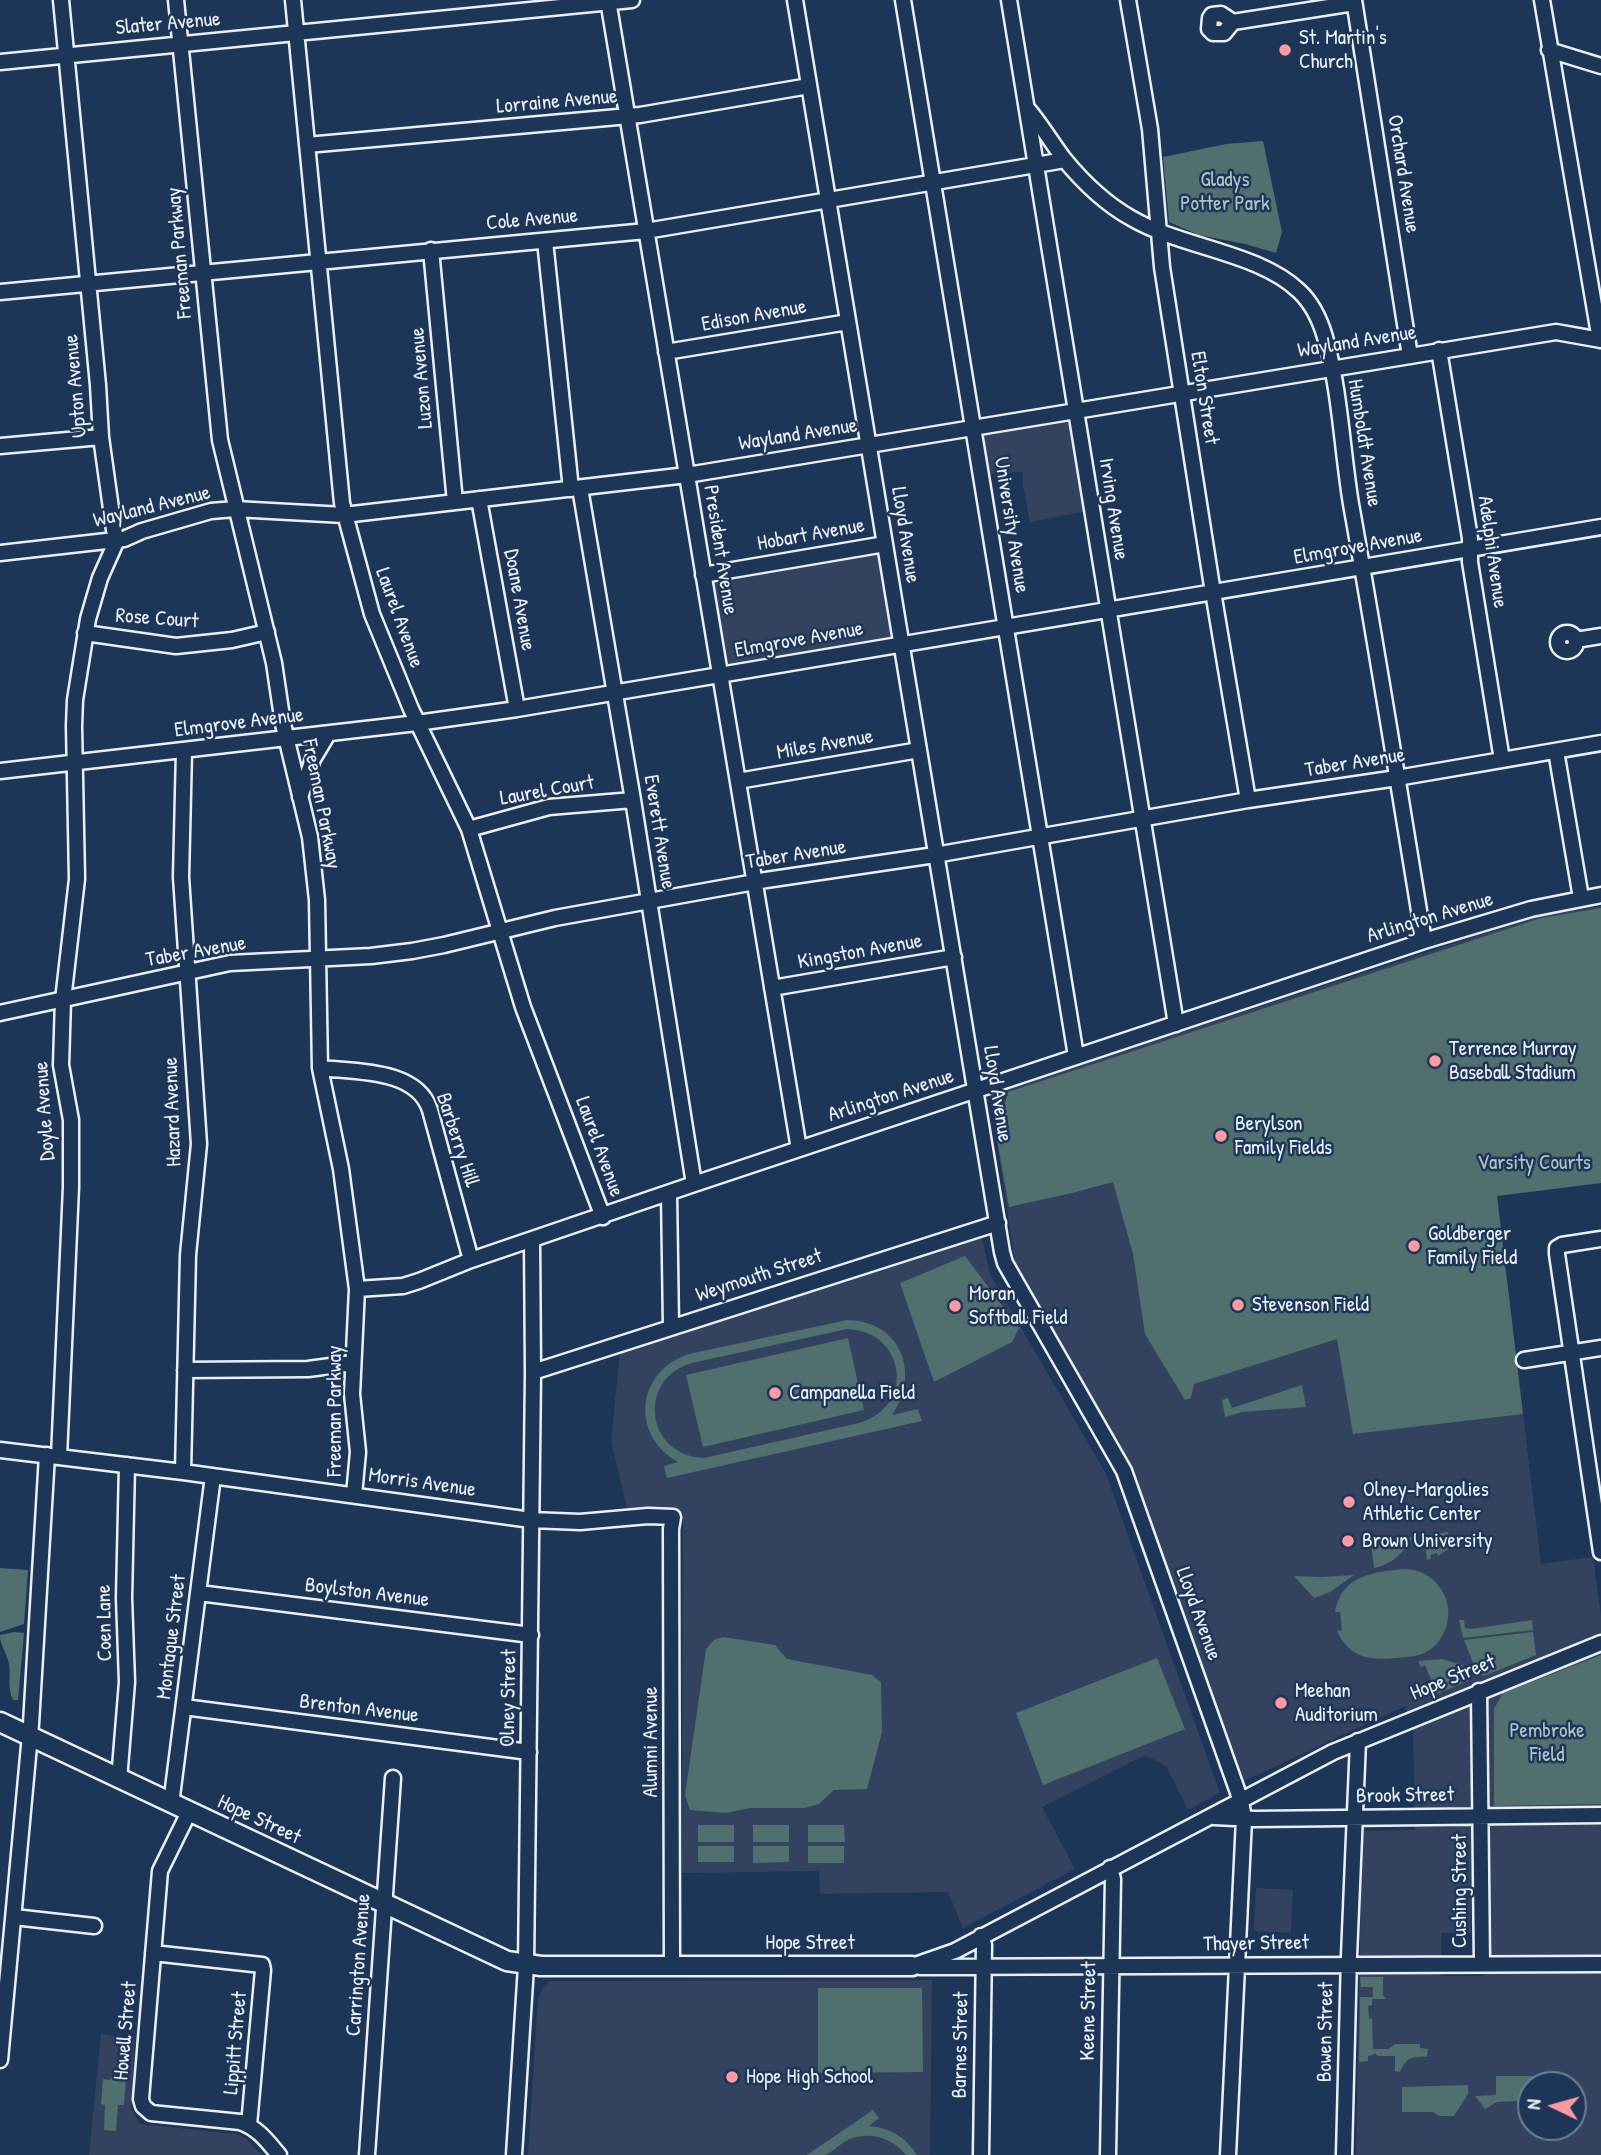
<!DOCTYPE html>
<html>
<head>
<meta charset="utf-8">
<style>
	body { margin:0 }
	#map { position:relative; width:1601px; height:2155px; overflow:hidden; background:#1d3557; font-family:"Patrick Hand",sans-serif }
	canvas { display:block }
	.north { position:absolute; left:1517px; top:2071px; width:70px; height:70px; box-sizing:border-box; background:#1d3557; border:2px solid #6e8097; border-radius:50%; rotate:275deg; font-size:19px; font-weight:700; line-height:28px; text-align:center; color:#e8f1f8 }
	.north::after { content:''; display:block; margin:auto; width:24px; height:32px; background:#ff9aa2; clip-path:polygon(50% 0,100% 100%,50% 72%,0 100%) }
</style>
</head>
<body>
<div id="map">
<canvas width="1601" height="2155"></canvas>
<div class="north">N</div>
</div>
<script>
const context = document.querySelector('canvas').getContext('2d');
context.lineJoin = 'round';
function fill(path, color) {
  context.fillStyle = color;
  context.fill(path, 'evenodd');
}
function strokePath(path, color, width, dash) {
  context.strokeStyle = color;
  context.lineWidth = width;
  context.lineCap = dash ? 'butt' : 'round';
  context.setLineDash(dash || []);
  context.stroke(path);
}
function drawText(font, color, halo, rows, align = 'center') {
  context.font = font + ' "Patrick Hand",sans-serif';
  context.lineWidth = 5;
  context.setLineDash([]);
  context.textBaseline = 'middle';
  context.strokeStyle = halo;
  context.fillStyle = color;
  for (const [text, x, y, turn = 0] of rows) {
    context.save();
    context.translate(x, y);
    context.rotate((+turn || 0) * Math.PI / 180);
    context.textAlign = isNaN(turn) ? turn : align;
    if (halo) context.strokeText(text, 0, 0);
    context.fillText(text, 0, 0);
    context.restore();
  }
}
const built = new Path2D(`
	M1079 410 1096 509 1030 522 1023 486V472L985 474 977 434Z
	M887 542 904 641 726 673 705 579Z
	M1601 906V1183L1497 1196 1541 1564 1593 1557 1601 1616V2155H1356L1362 1831 1415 1830 1413 1730 1405 1706 1244 1781 1129 1464 1015 1262 990 1094 1539 916ZM1484 1891 1483 1976H1441V1933H1471V1892ZM1531 2085H1573V2127H1531Z
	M981 1233 990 1274 1106 1474 1220 1793 1188 1810 1166 1766 1145 1755 1042 1807 1075 1869 963 1928 948 1892 820 1894 819 1871 682 1873 683 1514 627 1508 611 1441 620 1353Z
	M1256 1888 1293 1890 1291 1933 1254 1931Z
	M932 1980 930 2155H528L538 1999 544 1986 550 1981Z
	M101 2034 135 2039 131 2109 140 2124 236 2134 245 2138 262 2155H89Z`);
const green = new Path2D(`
	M1263 141 1282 232 1276 253 1245 244 1199 235 1169 222 1163 157 1226 144Z
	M1601 908V1183L1497 1196 1523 1414 1353 1434 1337 1339 1194 1384 1191 1398 1185 1400 1145 1334 1133 1254 1113 1182 1072 1193 1009 1207 996 1134 1008 1092 1541 918Z
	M965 1256 1019 1328 1012 1342 934 1382 900 1283Z
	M847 1320C901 1321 921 1373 892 1415L918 1409 922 1421 667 1478 664 1466 678 1462C630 1435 636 1371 689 1354ZM847 1329C906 1331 916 1407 859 1423L704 1458C646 1456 636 1379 692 1363Z
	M848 1338 864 1410 703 1447 686 1375Z
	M1302 1385 1306 1407 1242 1412 1225 1417 1222 1400 1228 1398 1232 1408Z
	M1448 1532 1450 1548 1438 1556 1437 1553 1430 1555 1431 1559 1427 1560 1425 1545H1423L1421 1536Z
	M1413 1537C1403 1553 1393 1564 1374 1568L1371 1543Z
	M0 1568 28 1570 24 1624 0 1632Z
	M1405 1569C1421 1570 1432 1576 1441 1589 1456 1611 1447 1644 1422 1654 1414 1657 1404 1657 1395 1658 1369 1661 1349 1657 1337 1631L1342 1630 1340 1612H1335C1341 1575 1374 1572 1405 1569Z
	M1354 1575 1330 1592 1314 1598 1294 1576 1321 1577Z
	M1459 1620H1464L1465 1628 1471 1629 1532 1620 1533 1630 1463 1638Z
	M14 1632 24 1633 18 1700H13C7 1688 11 1676 9 1664 7 1653 0 1646 0 1635Z
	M1533 1632 1536 1655 1484 1676 1476 1670 1464 1640Z
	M723 1637 775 1645 787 1659 872 1675 881 1682 882 1732 867 1789 834 1790 819 1804 804 1808H750L726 1813 690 1810 685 1795 706 1649 714 1640Z
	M1601 1655V1804L1494 1806V1709L1503 1693Z
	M1157 1658 1185 1729 1043 1785 1016 1713Z
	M1442 1659 1463 1665 1468 1671V1681L1437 1694 1425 1665 1421 1667 1418 1661Z
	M698 1825H734V1842H698Z
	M753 1825H789V1842H753Z
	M808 1825H844L845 1842H808Z
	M698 1846H734V1862H698Z
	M753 1846H789V1862L753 1863Z
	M808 1846H844V1863H808Z
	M1360 1977H1383V1995L1386 1999H1372V2005L1368 2006 1369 2018 1372 2019 1373 2049H1388L1395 2044H1420V2048L1428 2049 1427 2057C1412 2056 1407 2057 1400 2072L1395 2071V2056H1378L1375 2053 1373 2055 1368 2056V2061L1359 2062 1360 1997H1373V1987H1361Z
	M818 1988H922L923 2072 818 2073Z
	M1496 2076H1534V2085H1531V2100L1497 2102 1485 2109 1475 2096 1496 2095Z
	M111 2077 126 2078 124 2105H118L116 2131 104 2130 105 2105 101 2104 103 2079 110 2080Z
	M1468 2085V2094L1454 2116H1439L1433 2112H1402V2087Z
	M873 2110 879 2118 869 2126C890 2128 906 2137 917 2155H906C891 2136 865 2130 844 2142 838 2146 831 2153 825 2155 820 2155 812 2155 807 2155Z`);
const minor = new Path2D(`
	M176 0 220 440 274 663 283 724 310 837 317 900 320 1068 341 1169 357 1289 352 1394 358 1452 354 1495
	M293 0 342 503 372 614 411 709 469 829 523 1007 603 1217
	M608 0 799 1149
	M795 0 1002 1252 1005 1263 1124 1471 1241 1801 1244 1819 1228 2155
	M903 0 1076 1056
	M1009 0 1176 1024
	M1128 0 1150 129 1162 267 1211 580 1248 800
	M1354 0 1410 356
	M1542 0 1600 340
	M1233 22 1224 33H1213L1209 29 1210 18 1212 15 1221 14 1233 22 1354 3
	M1549 50 1601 66
	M0 62 632 0
	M1027 108C1041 124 1051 142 1064 159 1082 181 1106 204 1131 218 1182 248 1258 252 1299 291 1312 303 1320 320 1325 337 1340 390 1342 449 1351 504 1377 649 1400 795 1424 941
	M307 145 640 115 809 86
	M545 241 571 489
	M431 250 455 502
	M0 292 646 231 1065 160
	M1439 350 1470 538V562L1502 760
	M666 352 848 322
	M0 446 101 437
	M580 488 633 800 694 1184
	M479 499 517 709
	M0 553 124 539 142 531 211 511 235 509 344 515 687 475 1556 332 1601 340
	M703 575 885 544
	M85 633 176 646 232 640 267 632
	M1558 642a9 9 0 1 1 18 0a9 9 0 1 1-18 0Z
	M1576 640 1601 636
	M1556 751 1581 898
	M0 771 417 723 517 709 1601 527
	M738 781 919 750
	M300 797 313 759 328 734
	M469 829 549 807 633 800
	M772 988 954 957
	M0 1013 230 963 371 956 412 951 444 945 555 918 766 880 935 855 1248 800 1397 778 1601 743
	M320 1068C356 1072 417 1069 430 1110L471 1260
	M669 1193 671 1326
	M1601 1239 1562 1245 1557 1248V1254L1601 1552
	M357 1289 403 1286 419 1281 471 1260 694 1184 1424 941 1531 909 1601 895
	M1524 1360 1601 1348
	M185 1370 308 1369 353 1363
	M533 1372 998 1223
	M0 1450 183 1472 531 1520 580 1522 648 1516 673 1517 671 1529 672 1966
	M59 1457 71 1187V1120L61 1065 63 1000 77 879 74 726 75 700 88 619 100 578 117 540 114 530 101 437 98 385 61 0
	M183 1472 188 1255 199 1144 181 877 184 751
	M199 1593 531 1635
	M1479 1691 1482 1964
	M184 1707 529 1752
	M119 1780 127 1682 124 1598 127 1465
	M171 1804 213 1476
	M189 1812 160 1871 141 2099 143 2106 151 2113 240 2122C258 2128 267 2141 279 2155
	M1214 1817 1255 1819 1601 1815
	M14 1917 94 1926
	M153 1953 262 1965 263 1970 249 2125
	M912 1966 955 1951 1333 1752 1601 1643
	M920 1967 1601 1964
	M0 2060 31 1724 47 1455
	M367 2155 393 1778
	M514 2155 526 1966 533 1372 532 1240
	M981 2155 984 1945 981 1936
	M1108 2155 1113 1879 1110 1868
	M1344 2155 1349 1956 1358 1741`);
const major = new Path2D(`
	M0 1722 507 1961 541 1966H912`);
const markers = [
	[1285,50,7,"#ff9aa2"],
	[1435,1061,7,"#ff9aa2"],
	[1221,1136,7,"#ff9aa2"],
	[1414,1246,7,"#ff9aa2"],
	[1238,1305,7,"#ff9aa2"],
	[955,1306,7,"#ff9aa2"],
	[775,1393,7,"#ff9aa2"],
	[1349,1502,7,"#ff9aa2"],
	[1348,1541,7,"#ff9aa2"],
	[1281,1703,7,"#ff9aa2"],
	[732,2077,7,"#ff9aa2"]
];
const streetNames = [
	["Slater Avenue",168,24,-5],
	["Lorraine Avenue",557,102,-5],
	["Orchard Avenue",1403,174,81],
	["Cole Avenue",532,220,-5],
	["Freeman Parkway",180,253,-95],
	["Edison Avenue",754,316,-10],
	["Wayland Avenue",1357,342,-9],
	["Luzon Avenue",422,378,-95],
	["Upton Avenue",76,386,-95],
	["Elton Street",1204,398,81],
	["Wayland Avenue",798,435,-9],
	["Humboldt Avenue",1364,443,81],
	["Wayland Avenue",152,507,-14],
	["Irving Avenue",1113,509,81],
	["University Avenue",1011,525,81],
	["Hobart Avenue",811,535,-10],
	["Lloyd Avenue",905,535,81],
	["Elmgrove Avenue",1358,547,-10],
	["President Avenue",720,550,81],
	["Adelphi Avenue",1492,552,82],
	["Doane Avenue",519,600,80],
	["Laurel Avenue",399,618,70],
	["Rose Court",157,619,4],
	["Elmgrove Avenue",799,640,-10],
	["Elmgrove Avenue",239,723,-7],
	["Miles Avenue",825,745,-10],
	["Taber Avenue",1355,763,-9],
	["Laurel Court",547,791,-10],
	["Freeman Parkway",321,804,79],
	["Everett Avenue",659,832,81],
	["Taber Avenue",796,855,-9],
	["Arlington Avenue",1430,918,-17],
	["Taber Avenue",196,952,-10],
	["Kingston Avenue",860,952,-10],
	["Lloyd Avenue",997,1094,81],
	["Arlington Avenue",891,1096,-18],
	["Doyle Avenue",45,1111,-94],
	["Hazard Avenue",173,1112,-92],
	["Barberry Hill",457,1140,72],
	["Laurel Avenue",599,1147,70],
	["Weymouth Street",759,1276,-18],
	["Freeman Parkway",335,1411,-90],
	["Morris Avenue",422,1483,8],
	["Boylston Avenue",367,1593,7],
	["Lloyd Avenue",1198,1614,70],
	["Coen Lane",105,1623,-91],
	["Montague Street",172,1637,-83],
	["Hope Street",1453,1678,-22],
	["Olney Street",509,1698,-89],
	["Brenton Avenue",359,1709,7],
	["Alumni Avenue",651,1742,-90],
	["Brook Street",1405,1796,-1],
	["Hope Street",259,1820,25],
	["Cushing Street",1460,1891,-90],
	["Hope Street",810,1943],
	["Thayer Street",1256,1944,-1],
	["Carrington Avenue",359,1965,-86],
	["Keene Street",1089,2011,-89],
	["Howell Street",126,2031,-85],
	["Bowen Street",1326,2032,-89],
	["Lippitt Street",236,2043,-85],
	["Barnes Street",961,2045,-89]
];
const poiNames = [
	["St. Martin's",1299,38],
	["Church",1299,62],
	["Terrence Murray",1449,1049],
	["Baseball Stadium",1449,1073],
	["Berylson",1235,1124],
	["Family Fields",1235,1148],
	["Goldberger",1428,1234],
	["Family Field",1428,1258],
	["Moran",969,1294],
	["Softball Field",969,1318],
	["Stevenson Field",1252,1305],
	["Campanella Field",789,1393],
	["Olney-Margolies",1363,1490],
	["Athletic Center",1363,1514],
	["Brown University",1362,1541],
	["Meehan",1295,1691],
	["Auditorium",1295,1715],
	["Hope High School",746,2077]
];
const parkNames = [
	["Gladys",1225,180],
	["Potter Park",1225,204],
	["Varsity Courts",1534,1163],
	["Pembroke",1547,1731],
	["Field",1547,1755]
];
fill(built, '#33435f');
fill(green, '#506f6e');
strokePath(minor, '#e8f1f8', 19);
strokePath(major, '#e8f1f8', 23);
strokePath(minor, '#1d3557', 14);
strokePath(major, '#1d3557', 18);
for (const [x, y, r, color] of markers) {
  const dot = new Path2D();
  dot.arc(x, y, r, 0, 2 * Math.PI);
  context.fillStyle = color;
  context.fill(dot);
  strokePath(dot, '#1d3557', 2.5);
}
drawText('21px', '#e8f1f8', '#1d3557', streetNames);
drawText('21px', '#e8f1f8', '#1d3557', poiNames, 'left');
drawText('21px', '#b3c4c8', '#1d3557', parkNames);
</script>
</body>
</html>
